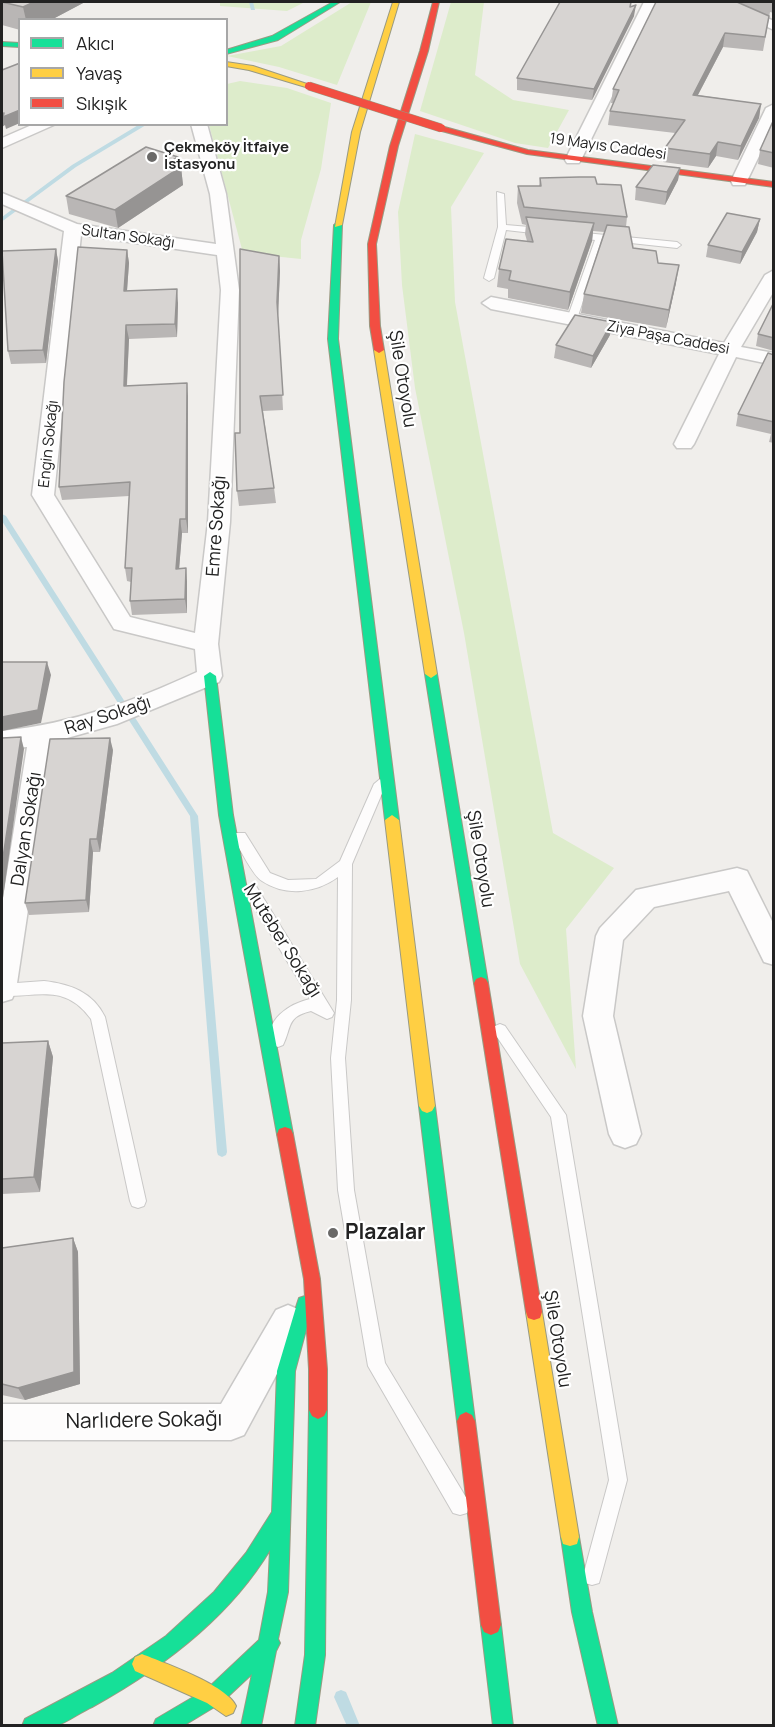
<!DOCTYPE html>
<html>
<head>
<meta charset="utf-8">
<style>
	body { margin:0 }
	#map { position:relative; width:775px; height:1727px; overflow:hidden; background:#f0eeeb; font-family:Manrope,sans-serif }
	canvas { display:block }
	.frame { position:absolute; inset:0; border:3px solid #222; pointer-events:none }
	.legend { position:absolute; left:18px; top:18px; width:210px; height:108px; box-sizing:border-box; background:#fff; border:2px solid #a7a7a7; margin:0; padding:8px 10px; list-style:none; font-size:18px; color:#222 }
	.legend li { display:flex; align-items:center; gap:12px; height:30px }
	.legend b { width:30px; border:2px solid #a7a7a7 }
</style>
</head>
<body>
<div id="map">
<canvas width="775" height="1727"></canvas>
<div class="frame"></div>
<ul class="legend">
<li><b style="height:8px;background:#16e098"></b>Akıcı</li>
<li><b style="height:8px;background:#ffcf43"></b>Yavaş</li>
<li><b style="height:8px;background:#f24e42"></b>Sıkışık</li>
</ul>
</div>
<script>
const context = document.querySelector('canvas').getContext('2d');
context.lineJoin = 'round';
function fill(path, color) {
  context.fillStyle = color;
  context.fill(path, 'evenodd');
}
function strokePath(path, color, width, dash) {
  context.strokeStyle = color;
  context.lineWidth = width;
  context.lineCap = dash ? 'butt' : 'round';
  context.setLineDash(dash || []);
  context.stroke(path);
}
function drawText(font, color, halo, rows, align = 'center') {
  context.font = font + ' Manrope,sans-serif';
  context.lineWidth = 4.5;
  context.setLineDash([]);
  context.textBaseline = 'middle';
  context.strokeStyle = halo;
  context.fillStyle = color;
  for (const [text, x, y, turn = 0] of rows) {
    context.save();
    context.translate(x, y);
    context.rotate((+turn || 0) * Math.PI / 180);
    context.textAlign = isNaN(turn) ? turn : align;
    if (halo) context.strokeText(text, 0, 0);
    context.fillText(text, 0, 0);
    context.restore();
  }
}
const grass = new Path2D(`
	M220 2H305L287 11 220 6Z
	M352 2H371L337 85 279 67 227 56 281 46Z
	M451 2H484L475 75 513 100 569 110 548 148 515 143 420 111Z
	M240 81 287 88 331 103 321 169 301 240V259L243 253 209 125 226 124 227 84Z
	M415 134 484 153 451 207 455 302 553 833 614 868 566 929 576 1069 520 964 464 633 415 388 402 285 398 212Z`);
const stream = new Path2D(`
	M249 2H253L255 10H251Z
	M140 124 146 125 76 167 4 220 2 221V217L72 165Z
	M2 514 6 516 198 816 227 1152 226 1155 222 1157 218 1155 217 1152 190 816 2 521Z
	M341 1690 346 1692 360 1726H347L334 1697 336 1692Z`);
const lane = new Path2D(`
	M497 192 504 194 506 225 541 228 545 231 541 234 506 230 494 278 489 281 484 278 498 227Z
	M575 232 677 242 681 245 677 248 603 240 577 319 572 322 567 319 595 240 572 237 571 235Z
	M380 779 386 784 352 864 351 1000 345 1058 354 1190 385 1363 467 1499 469 1506 467 1513 460 1515 453 1513 368 1366 338 1190 331 1058 337 1000 338 877C316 893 286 897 262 881 253 876 239 847 233 837L235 833H245L270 873 288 880 316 879 340 861 374 784Z
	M251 885 256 886 334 1013 332 1017 327 1019 311 1011C286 1017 292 1027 283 1045L278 1047 273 1045C261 1021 291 1003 310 999L244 890 246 886Z
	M44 981C70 984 93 992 105 1017L146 1201 144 1206 138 1208 132 1206 130 1201 91 1019C65 983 38 997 2 996L3 984Z
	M500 1024 505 1026 566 1115 627 1480 601 1576 599 1583 592 1585 585 1583 583 1576 609 1480 551 1117 495 1034 493 1030 495 1026Z`);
const street = new Path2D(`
	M644 2H658L581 160 579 163H567L565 160Z
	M713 2H730L774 21V30Z
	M774 104V125L747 181 745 185H733L731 181 766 108Z
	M34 124H56L2 148V138Z
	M191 124H207L226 194 239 290 230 522 218 644 222 676 219 682 117 724 53 742 16 990 12 999 2 1002V904L27 747 2 749V731C74 723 132 702 197 672L195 649 114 629 32 495 64 231 2 204V193L77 224 216 244 210 194ZM81 235 217 255 221 290 208 522 195 633 130 617 54 495Z
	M774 270V291L741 347 774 353V365L736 357 694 444 691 448H677L674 444 719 354 491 309 482 303 491 297 724 343 765 275Z
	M737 868 747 871 774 925V965L764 962 729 891 654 907 623 940 613 1016 641 1134 636 1144 625 1148 614 1144 609 1134 583 1016 596 936 600 928 636 890Z
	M288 1305 300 1310 305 1322 244 1435 231 1440H2V1404H221L276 1310Z`);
const fast = new Path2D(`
	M333 2H340L278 40 226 54V50L272 36Z
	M2 42 20 43V47L2 46Z
	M338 222 342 225 338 339 399 820 392 825 385 820 328 339 334 225Z
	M431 670 437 674 488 983 486 987 481 989 476 987 474 983 425 674Z
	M210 672 216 676 233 815 293 1134 291 1139 285 1141 279 1139 277 1134 219 815 204 676Z
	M427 1099 432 1101 435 1106 475 1421 472 1427 466 1430 460 1427 457 1421 419 1106 422 1101Z
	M305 1296 311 1298 313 1304 295 1371 288 1592 278 1639 280 1643 276 1651 261 1726H241L252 1674 221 1703 183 1726H153L156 1719 207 1689 259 1640 268 1592 270 1550C229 1618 161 1669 92 1707 80 1712 67 1723 55 1726 45 1727 32 1726 22 1726L25 1719 112 1673 166 1636 214 1592 246 1553 272 1512 277 1371 297 1304 299 1298Z
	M318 1401 324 1404 327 1410 325 1655 315 1726H295L305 1655 309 1410 312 1404Z
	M570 1528 577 1530 579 1537 592 1612 618 1726H598L572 1612 561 1537 563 1530Z
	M491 1615 498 1618 501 1625 513 1726H493L481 1625 484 1618Z`);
const slow = new Path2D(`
	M393 2H399L360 132 342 225 335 227 352 132Z
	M226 62 253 66 313 86 309 88 249 70 226 66Z
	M379 347 384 350 437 674 431 678 425 674 374 350Z
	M392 815 399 820 435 1106 432 1111 427 1113 422 1111 419 1106 385 820Z
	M534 1304 540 1306 542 1312 579 1537 577 1544 570 1546 563 1544 561 1537 526 1312 528 1306Z
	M142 1654C164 1663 227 1685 236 1706L233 1713 226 1716 207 1703 135 1671 132 1664 135 1657Z`);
const jam = new Path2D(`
	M433 2H439L428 51 398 146 376 244 380 326 384 350 379 353 374 350 370 326 368 244 390 146 420 51Z
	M441 126 528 150 774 182V187L527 154 438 130 437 128Z
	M481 977 486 979 488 983 542 1312 540 1318 534 1320 528 1318 526 1312 474 983 476 979Z
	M285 1127 291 1129 293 1134 320 1279 327 1369V1410L324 1416 318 1419 312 1416 309 1410V1369L304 1279 277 1134 279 1129Z
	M466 1412 472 1415 475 1421 501 1625 498 1632 491 1635 484 1632 481 1625 457 1421 460 1415Z`);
const jamBridge = new Path2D(`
	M309 86 441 128`);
const wall = new Path2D(`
	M2 2H85L51 20H20V30L2 25Z
	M656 2H774V13L770 12 763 51 723 47 698 95 761 104 759 118 738 160 716 156 708 168 663 162 665 148 675 133 608 125 610 111 613 103H611L613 89Z
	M631 7 634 16 592 100 517 90V78Z
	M774 119V168L758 164 760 150Z
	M178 157 179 167H181L183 185 118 228 69 214 66 196Z
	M680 168 678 180 665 205 635 200 636 187Z
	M540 178 597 184 627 217 626 227 633 248 658 263 676 283 666 328 581 313 584 294 604 232 593 231 592 241 568 310 508 298V289L497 287 499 269 527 241 525 234 526 225 522 224 517 203 518 186H539Z
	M760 219 757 232 740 264 706 257 708 245Z
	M56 249 58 261 46 363 11 364 8 351Z
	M127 250 129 263 127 291 178 303 177 337 129 339 127 386 188 396V533H182L179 569 186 568 187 582V613L132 615 130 601 131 582 127 581 125 568 129 496 62 500 59 487Z
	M279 256 280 271 278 316 283 410 263 411 274 488 276 503 239 506 237 491 240 433Z
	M774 302V351L756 346 758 334Z
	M610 335 591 368 554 358 556 345Z
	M774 355V443L769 442 771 434 736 426 738 414Z
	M113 750 100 852H93L89 912 29 915 25 903Z
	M48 1041 53 1057 40 1192 2 1194V1043Z
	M73 1238 78 1252 80 1384 25 1400 2 1395V1248Z`);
const shadedWall = new Path2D(`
	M34 2H85L51 20H26L23 7Z
	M636 5 634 16 592 100 594 89Z
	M725 33 723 47 691 108 693 95Z
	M761 104 759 118 738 160 741 146Z
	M20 110V123L6 129 5 125 2 127V114Z
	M718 142 716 156 708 168 710 154Z
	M178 157 179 169 181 167 183 185 118 228 115 210 168 163Z
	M680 168 678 180 665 205 667 192Z
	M760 219 757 232 740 264 742 252Z
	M594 223 592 241 568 310 570 292Z
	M56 249 58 261 46 363 43 350Z
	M127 250 129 263 126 304 124 291Z
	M279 256 280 271 278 316 277 302Z
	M679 265 676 283 666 328 669 310Z
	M177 289 178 303 177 337 175 324Z
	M612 322 610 335 591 368 593 356Z
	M126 325 129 339 126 400 124 386Z
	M187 383 188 396V533L186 519Z
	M180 519 182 533 178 582 176 569Z
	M186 568 187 582V613L185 599Z
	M47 662 51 675 41 723 2 731V717Z
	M21 737 24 749 2 905V864Z
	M110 738 113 750 100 852 97 839Z
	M90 839 93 852 89 912 86 900Z
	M48 1041 53 1057 40 1192 34 1177Z
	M73 1238 78 1252 80 1384 25 1400 18 1388Z`);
const building = new Path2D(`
	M2 2H34L23 7Z
	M560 2H631L630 7 636 5 594 89 517 78Z
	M656 2H737L769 16 765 37 725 33 693 95 761 104 741 146 718 142 710 154 665 148 685 120 610 111 619 90 613 89Z
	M20 63V110L3 117 4 113 2 114V70Z
	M774 119V153L760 150Z
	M146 147 178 157 168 163 181 167 115 210 66 196Z
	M653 165 680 168 667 192 636 187Z
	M579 177H595L597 184 621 185 627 217 524 207 518 186H541L540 178Z
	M727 213 760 219 742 252 708 245Z
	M526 217 594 223 570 292 509 280 511 271 499 269 506 239 533 242Z
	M607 225 629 227 633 248 656 251 658 263 679 265 669 310 584 294Z
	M78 247 127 250 124 291 177 289 175 324 126 325 124 386 187 383 186 519H180L176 569 186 568 185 599 130 601 132 568H125L130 482 59 487 64 382Z
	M56 249 43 350 8 351 2 251Z
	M240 249 279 256 277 302 283 395 260 396 274 488 237 491 235 433H240Z
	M774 302V338L758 334Z
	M575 315 612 322 593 356 556 345Z
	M768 353 774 355V422L738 414Z
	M2 662H47L38 710 2 717Z
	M21 737 2 864V738Z
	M110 738 97 839H90L86 900 25 903 50 739Z
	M48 1041 34 1177 2 1179V1043Z
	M73 1238 74 1372 18 1388 2 1384V1248Z`);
const markers = [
	[152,157,6,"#6a6968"],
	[333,1233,6,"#6a6968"]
];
const farStreetnames = [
	["19 Mayıs Caddesi",608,147,8],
	["Sultan Sokağı",128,237,8],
	["Ziya Paşa Caddesi",668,338,11],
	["Engin Sokağı",49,444,-84]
];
const farPoinames = [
	["Çekmeköy İtfaiye",164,148],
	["İstasyonu",164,165]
];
const streetNames = [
	["Şile Otoyolu",402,379,81],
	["Emre Sokağı",217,526,-86],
	["Ray Sokağı",108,716,-18],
	["Dalyan Sokağı",27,829,-81],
	["Şile Otoyolu",480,859,81],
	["Muteber Sokağı",282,941,58],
	["Şile Otoyolu",557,1339,81]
];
const nearPoinames = [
	["Plazalar",345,1233]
];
const nearStreetnames = [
	["Narlıdere Sokağı",144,1421,-1]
];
fill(grass, '#ddeccb');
fill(stream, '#bfdbe3');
strokePath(lane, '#c9c8c7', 2);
strokePath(street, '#c9c8c7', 3);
strokePath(fast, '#999a82', 2);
strokePath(slow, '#999a82', 2);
strokePath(jam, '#999a82', 2);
fill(lane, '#fdfcfc');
fill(street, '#fdfcfc');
fill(fast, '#16e098');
fill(slow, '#ffcf43');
fill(jam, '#f24e42');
strokePath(jamBridge, '#999a82', 9, []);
strokePath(jamBridge, '#f24e42', 8);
fill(wall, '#b9b6b5');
fill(shadedWall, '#969493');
fill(building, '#d7d4d2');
strokePath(building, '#969493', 1.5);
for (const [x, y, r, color] of markers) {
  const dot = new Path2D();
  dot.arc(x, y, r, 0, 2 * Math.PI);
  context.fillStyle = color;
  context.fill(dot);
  strokePath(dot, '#fff', 2);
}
drawText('15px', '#222', '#fff', farStreetnames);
drawText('bold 15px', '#222', '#fff', farPoinames, 'left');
drawText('18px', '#222', '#fff', streetNames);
drawText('bold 21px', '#222', '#fff', nearPoinames, 'left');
drawText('21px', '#222', '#fff', nearStreetnames);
</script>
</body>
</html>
